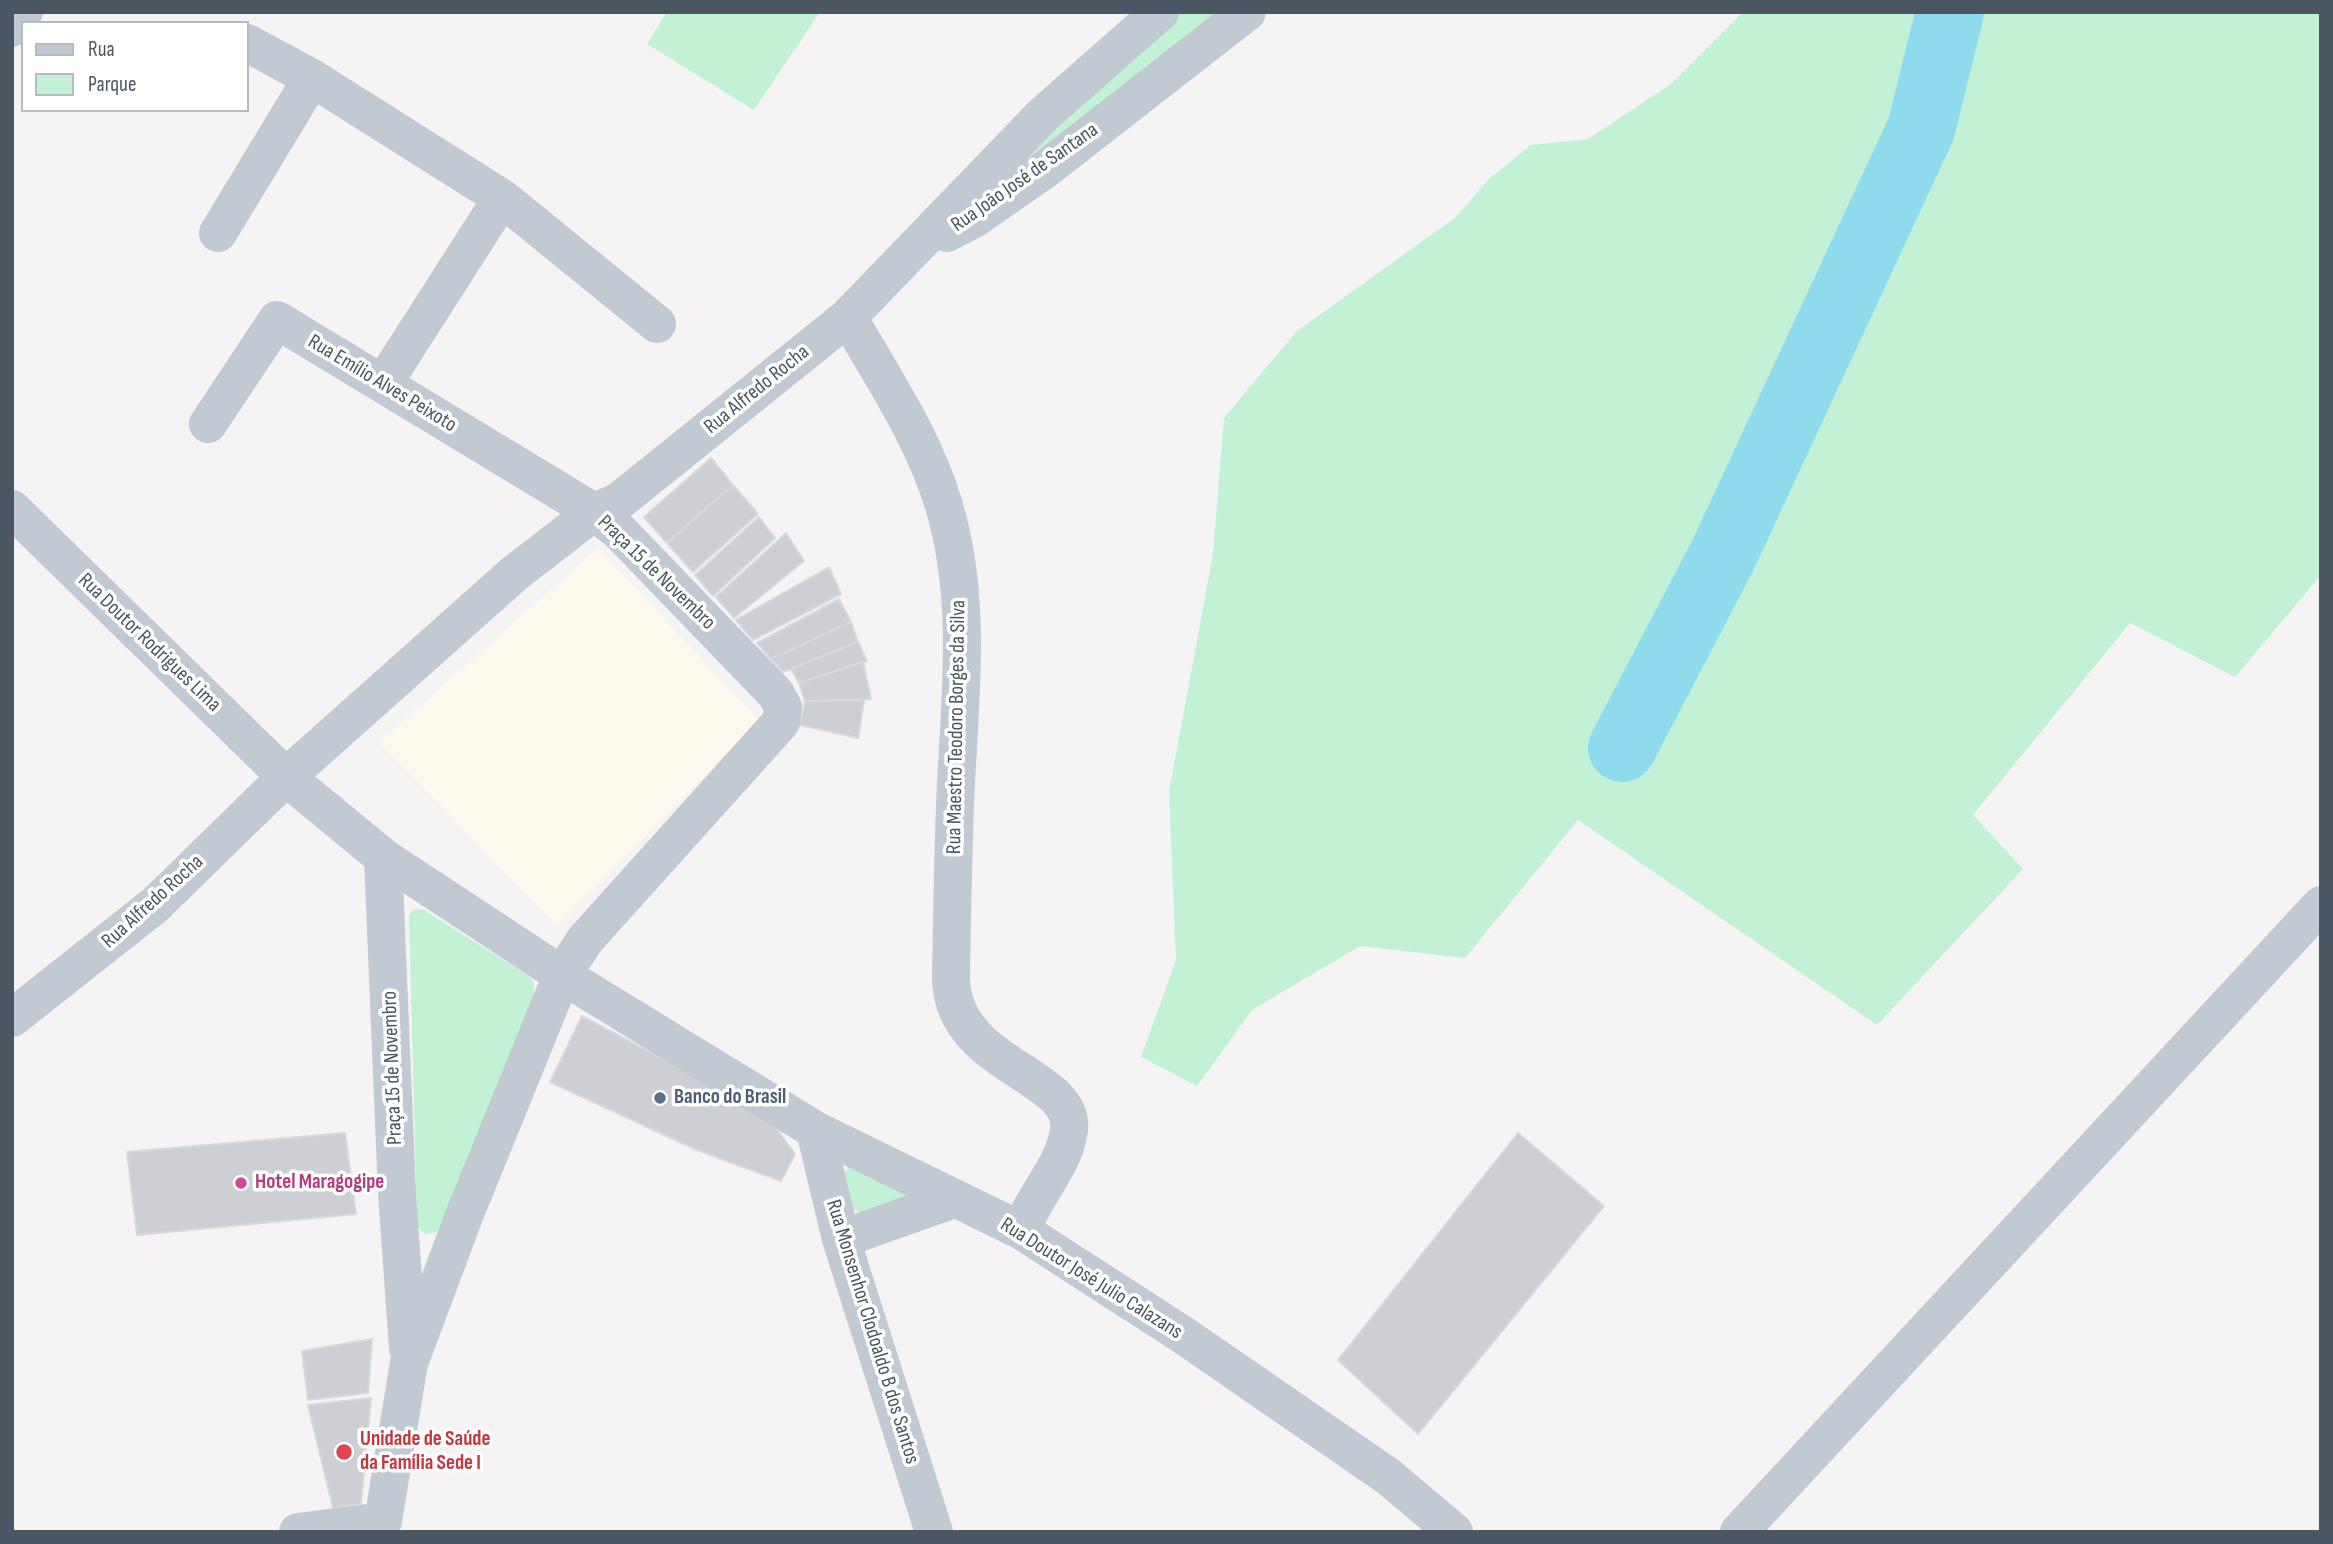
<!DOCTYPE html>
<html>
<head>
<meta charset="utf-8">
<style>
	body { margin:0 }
	#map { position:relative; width:2333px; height:1544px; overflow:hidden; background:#f5f3f3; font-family:"Sofia Sans Condensed",sans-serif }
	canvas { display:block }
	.frame { position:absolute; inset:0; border:14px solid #4a5661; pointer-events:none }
	.legend { position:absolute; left:21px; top:21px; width:228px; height:91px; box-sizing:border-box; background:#fff; border:2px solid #b7bbc0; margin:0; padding:9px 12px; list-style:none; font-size:21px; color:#4a5661 }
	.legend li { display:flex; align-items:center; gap:14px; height:35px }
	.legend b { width:35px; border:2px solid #b7bbc0 }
</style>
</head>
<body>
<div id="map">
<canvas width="2333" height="1544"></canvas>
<div class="frame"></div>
<ul class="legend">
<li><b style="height:9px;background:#c1cad2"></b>Rua</li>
<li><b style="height:19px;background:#c3f1d5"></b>Parque</li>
</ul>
</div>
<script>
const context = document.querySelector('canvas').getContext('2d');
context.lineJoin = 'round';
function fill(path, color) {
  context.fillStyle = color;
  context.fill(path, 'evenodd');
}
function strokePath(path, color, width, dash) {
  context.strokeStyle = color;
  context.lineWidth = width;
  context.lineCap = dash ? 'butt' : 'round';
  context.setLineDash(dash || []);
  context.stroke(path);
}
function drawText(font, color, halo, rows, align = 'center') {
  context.font = font + ' "Sofia Sans Condensed",sans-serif';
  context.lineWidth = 7;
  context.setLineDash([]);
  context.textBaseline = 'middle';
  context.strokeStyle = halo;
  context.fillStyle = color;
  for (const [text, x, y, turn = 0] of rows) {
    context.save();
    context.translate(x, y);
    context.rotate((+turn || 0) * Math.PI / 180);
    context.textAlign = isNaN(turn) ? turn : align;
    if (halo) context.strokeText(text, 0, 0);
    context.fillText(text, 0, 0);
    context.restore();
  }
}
const commercial = new Path2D(`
	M598 548 759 720 557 926 379 742Z`);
const green = new Path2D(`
	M667 12H820L754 110 647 44Z
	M1183 12H1224L1023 169 1020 156Z
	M1743 12H2321V575L2235 677 2130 623 1973 815 2023 869 1877 1025 1578 820 1465 958 1360 946 1252 1010 1197 1086 1141 1057 1176 960 1169 792 1213 554 1224 418 1296 332 1456 217 1489 179 1531 145 1588 139 1671 84Z
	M414 909H422L528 975 534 983V994L438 1232 425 1234 417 1226 409 915Z
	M852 1165 905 1190 907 1200 865 1214 849 1208 842 1175Z`);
const river = new Path2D(`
	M1622 748 1723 555 1921 129 1950 12`);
const building = new Path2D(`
	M711 458 733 485 667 543 644 517Z
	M733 485 758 514 693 572 667 543Z
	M759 517 775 538 713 596 695 575Z
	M786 533 804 561 734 618 716 597Z
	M829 567 841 594 753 640 736 620Z
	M839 599 851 622 771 659 757 643Z
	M851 622 858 642 783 672 771 659Z
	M858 642 867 661 799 683 791 669Z
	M863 662 871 699 805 701 799 683Z
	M864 700 858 738 800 725 805 701Z
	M582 1016 765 1113 795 1154 781 1181 697 1150 550 1082Z
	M345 1133 356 1214 137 1235 127 1152Z
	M1518 1133 1604 1206 1418 1434 1338 1360Z
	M372 1339 368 1393 308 1400 302 1351Z
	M371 1398 361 1504 333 1508 308 1405Z`);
const minor = new Path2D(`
	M12 28 24 12
	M247 43 312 78 502 198 657 324
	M218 233 312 78
	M947 233 974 219 1043 171 1247 12
	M848 317C883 378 924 438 944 506 971 595 961 691 956 782 953 847 952 913 951 979 953 1067 1076 1074 1069 1130 1064 1168 1032 1196 1022 1231
	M383 384 502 198
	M208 424 277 320 594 512 620 532 776 694 783 707 781 722 585 940 562 975 464 1216 409 1363 383 1521
	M12 509 286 777 383 857 562 975 815 1130 1022 1231 1183 1335 1389 1477 1454 1532
	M383 857 397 1193 408 1348
	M12 1018 155 905 286 777 515 573 594 512 618 502 848 317 1043 115 1160 12
	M815 1130 841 1239 934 1532
	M841 1239 954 1199
	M298 1532 383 1521
	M1739 1532 2321 905`);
const markers = [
	[660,1098,7,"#5c6f8a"],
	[241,1183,7,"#d1479c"],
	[344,1452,9,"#e0444e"]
];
const streetNames = [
	["Rua João José de Santana",1025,178,-35],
	["Rua Emílio Alves Peixoto",382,384,31],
	["Rua Alfredo Rocha",757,390,-39],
	["Praça 15 de Novembro",656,573,44],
	["Rua Doutor Rodrigues Lima",149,643,44],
	["Rua Maestro Teodoro Borges da Silva",957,727,-89],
	["Rua Alfredo Rocha",153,902,-42],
	["Praça 15 de Novembro",393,1068,-92],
	["Rua Doutor José Julio Calazans",1091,1279,32],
	["Rua Monsenhor Clodoaldo B dos Santos",872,1332,73]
];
const serviceNames = [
	["Banco do Brasil",674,1098]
];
const hotelNames = [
	["Hotel Maragogipe",255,1183]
];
const healthNames = [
	["Unidade de Saúde",360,1440],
	["da Família Sede I",360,1464]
];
fill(commercial, '#fdf9ef');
fill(green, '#c3f1d5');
strokePath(river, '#90daee', 68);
fill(building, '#cdcfd5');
strokePath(building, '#d7d9de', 2);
strokePath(minor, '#c1cad2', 38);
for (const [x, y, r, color] of markers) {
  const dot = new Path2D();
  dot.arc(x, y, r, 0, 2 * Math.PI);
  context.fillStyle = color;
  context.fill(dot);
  strokePath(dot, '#fff', 2.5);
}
drawText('21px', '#4a5661', '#fff', streetNames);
drawText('bold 21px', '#4e5e75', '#fff', serviceNames, 'left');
drawText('bold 21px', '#b23c85', '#fff', hotelNames, 'left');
drawText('bold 21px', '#be3a42', '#fff', healthNames, 'left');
</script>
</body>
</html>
